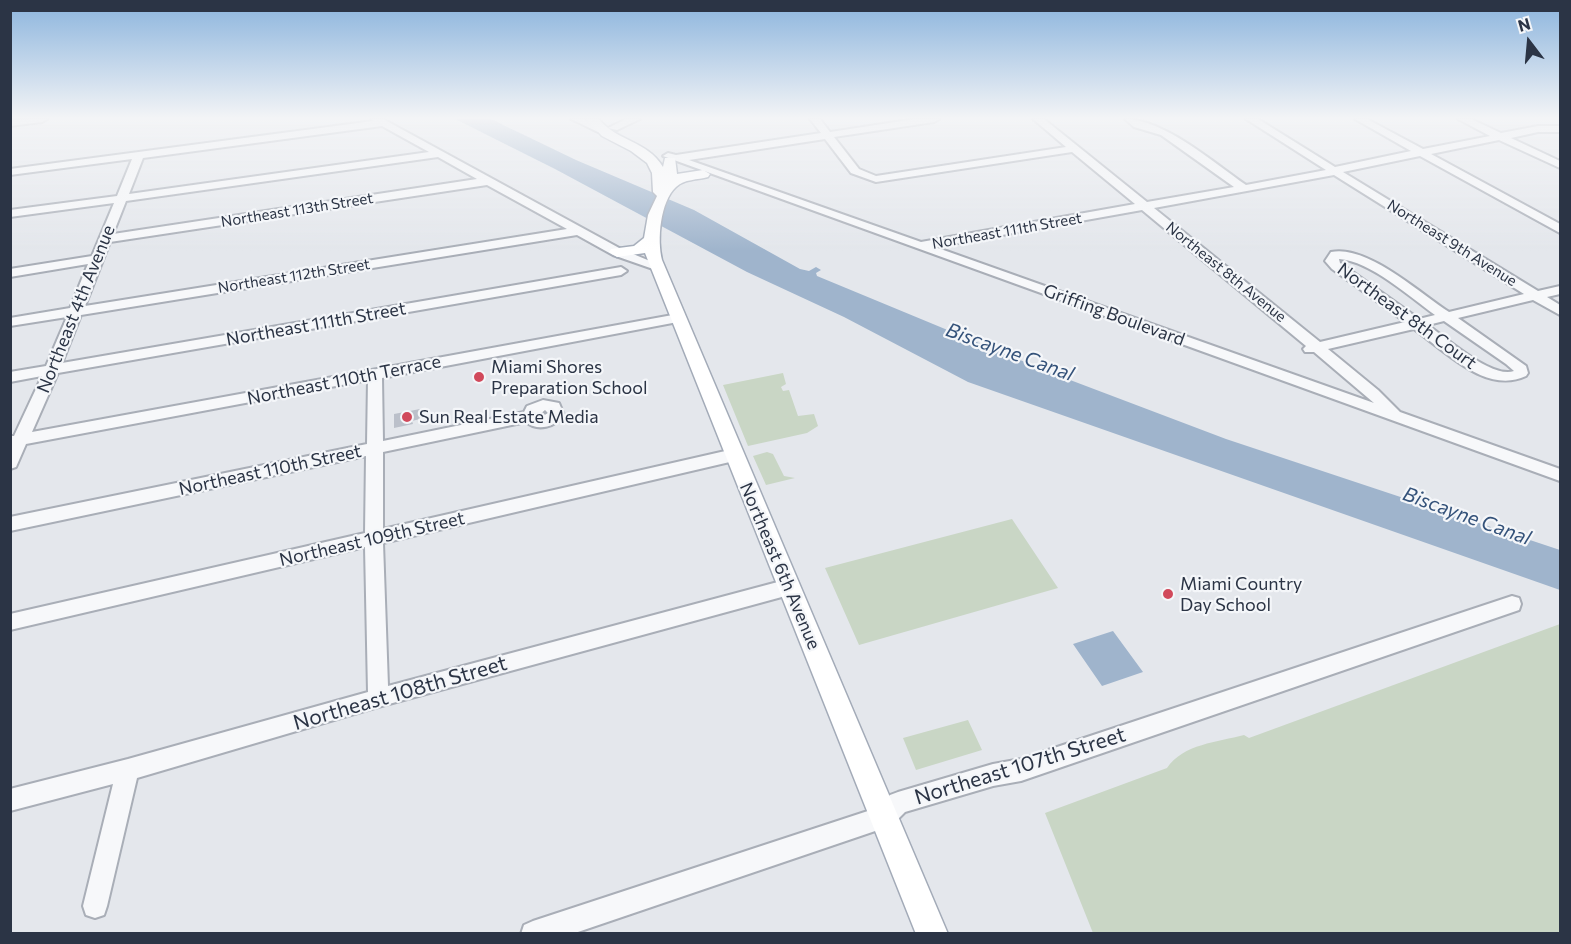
<!DOCTYPE html>
<html>
<head>
<meta charset="utf-8">
<style>
	body { margin:0 }
	#map { position:relative; width:1571px; height:944px; overflow:hidden; background:#e4e7ec; font-family:Commissioner,sans-serif }
	canvas { display:block }
	.frame { position:absolute; inset:0; border:12px solid #2b3445; pointer-events:none }
	.north { position:absolute; left:1499px; top:12px; width:60px; height:60px; -webkit-text-stroke:4px #f4f6f9; paint-order:stroke; rotate:344deg; font-size:16px; font-weight:700; line-height:24px; text-align:center; color:#2b3445 }
	.north::after { content:''; display:block; margin:auto; width:21px; height:27px; background:#2b3445; clip-path:polygon(50% 0,100% 100%,50% 72%,0 100%) }
</style>
</head>
<body>
<div id="map">
<canvas width="1571" height="944"></canvas>
<div class="frame"></div>
<div class="north">N</div>
</div>
<script>
const context = document.querySelector('canvas').getContext('2d');
context.lineJoin = 'round';
function fill(path, color) {
  context.fillStyle = color;
  context.fill(path, 'evenodd');
}
function strokePath(path, color, width, dash) {
  context.strokeStyle = color;
  context.lineWidth = width;
  context.lineCap = dash ? 'butt' : 'round';
  context.setLineDash(dash || []);
  context.stroke(path);
}
function drawText(font, color, halo, rows, align = 'center') {
  context.font = font + ' Commissioner,sans-serif';
  context.lineWidth = 4.5;
  context.setLineDash([]);
  context.textBaseline = 'middle';
  context.strokeStyle = halo;
  context.fillStyle = color;
  for (const [text, x, y, turn = 0] of rows) {
    context.save();
    context.translate(x, y);
    context.rotate((+turn || 0) * Math.PI / 180);
    context.textAlign = isNaN(turn) ? turn : align;
    if (halo) context.strokeText(text, 0, 0);
    context.fillText(text, 0, 0);
    context.restore();
  }
}
const green = new Path2D(`
	M783 373 786 384 781 387 783 391 789 390 798 416 814 414 818 426 807 433 748 446 723 385Z
	M767 452 773 454 784 476 795 478 766 485 753 456Z
	M1012 519 1058 588 859 645 825 568Z
	M1560 624V933H1093L1045 813 1167 768C1183 744 1218 742 1244 735L1249 738Z
	M968 720 982 750 916 770 903 738Z`);
const water = new Path2D(`
	M455 119H491L576 160 694 210 800 269 809 271 816 267 821 270 816 273 817 276 1049 372 1226 439 1560 550V590L968 382 844 317 747 272 555 169Z
	M1113 631 1143 672 1102 686 1073 644Z`);
const building = new Path2D(`
	M420 409V419L412 421 413 424 394 428V414Z`);
const minor = new Path2D(`
	M47 119 42 122 10 126V120Z
	M371 119H383L621 249 662 266 656 270 613 255 577 235 81 315 62 363 621 267 627 271 621 275 58 373 32 432 678 314 685 318 683 321 382 378 383 441 524 412 527 406 543 400 559 403 564 415C555 427 538 432 526 422L383 452V529L734 449 740 451 742 455 740 459 734 461 383 543 388 686 789 579 796 582 798 587 796 592 789 595 378 707 137 778 107 906 104 915 95 918 86 915 83 906 113 784 10 811V789L128 759 368 692 365 547 10 630V614L365 533 366 456 10 531V517L367 444 368 380 26 444 16 467 10 469V436H14L42 376 10 382V372L46 366 67 317 10 326V318L70 308 88 264 10 277V269L92 256 114 203 10 217V210L117 196 132 159 10 175V169L373 121ZM382 126 429 152 129 194 143 158ZM438 157 477 179 113 234 126 201ZM487 185 567 229 85 306 110 242ZM545 410 548 413 543 416H538Z
	M571 119H584L607 130 598 132Z
	M626 119H640L617 130 608 128Z
	M810 119H820L830 132 915 119H939L934 122 834 137 859 169 876 176 1066 147 1033 119H1044L1147 202 1234 187 1161 135 1134 127 1125 119C1164 119 1214 163 1246 185L1326 170 1246 119H1258L1335 167 1411 151 1355 119H1367L1423 149 1490 136 1458 119H1471L1501 133 1538 126H1560V132H1538L1511 138 1560 161V168L1499 140 1431 154 1560 224V233L1420 156 1343 172 1538 291 1560 286V294L1547 297 1560 305V315L1533 300 1458 318 1526 366 1528 373 1526 376C1486 395 1445 351 1414 329L1328 349 1378 390 1400 412 1560 469V481L663 156 668 153 676 155 821 133ZM825 139 851 173 876 182 1072 152 1135 204 921 242 689 160ZM1334 175 1524 294 1449 312C1420 293 1366 244 1331 252L1325 261 1332 269 1405 322 1320 342 1154 208ZM1142 210 1306 346 1303 349 1305 352H1314L1374 403 935 247ZM1339 259C1370 261 1410 297 1435 315L1419 319 1340 263ZM1444 321 1506 364 1514 371C1492 379 1446 338 1428 325Z
	M1512 596 1519 598 1521 604 1519 610 1021 781 993 786 905 812 892 825 884 828 572 934H521L524 925 533 921 877 808 890 795 898 792 993 764 1021 759Z`);
const major = new Path2D(`
	M586 119H599C616 141 648 141 663 167L665 158H675L677 174 703 170 710 174 708 177C698 180 684 179 676 187 660 202 657 240 662 260L948 934H916L645 253 617 257 609 252 611 249 634 246 644 238 648 215 657 196 653 192 652 173 647 163 631 151 602 136Z`);
const markers = [
	[479,377,6,"#d1495b"],
	[407,417,6,"#d1495b"],
	[1168,594,6,"#d1495b"]
];
const farStreetnames = [
	["Northeast 113th Street",297,210,-9],
	["Northeast 111th Street",1007,231,-10],
	["Northeast 9th Avenue",1452,243,32],
	["Northeast 8th Avenue",1226,272,39],
	["Northeast 112th Street",294,276,-9]
];
const streetNames = [
	["Northeast 4th Avenue",76,309,-68],
	["Griffing Boulevard",1114,315,20],
	["Northeast 8th Court",1407,316,36],
	["Northeast 111th Street",316,324,-10],
	["Northeast 110th Terrace",344,380,-11],
	["Northeast 110th Street",270,470,-12],
	["Northeast 109th Street",372,539,-13],
	["Northeast 6th Avenue",780,566,67]
];
const poiNames = [
	["Miami Shores",491,367],
	["Preparation School",491,388],
	["Sun Real Estate Media",419,417],
	["Miami Country",1180,584],
	["Day School",1180,605]
];
const waterNames = [
	["Biscayne Canal",1010,352,20],
	["Biscayne Canal",1467,516,20]
];
const nearStreetnames = [
	["Northeast 108th Street",400,693,-16],
	["Northeast 107th Street",1020,766,-17]
];
fill(green, '#c9d6c5');
fill(water, '#9fb4cc');
fill(building, '#bbc0ca');
strokePath(minor, '#a9aeb7', 4);
strokePath(major, '#a3abb8', 3);
fill(minor, '#f7f8fa');
fill(major, '#fff');
const sky = context.createLinearGradient(0, 0, 0, 251);
sky.addColorStop(0, '#8bb4dd');
sky.addColorStop(0.47, '#f3f4f6');
sky.addColorStop(1, '#f3f4f600');
context.fillStyle = sky;
context.fillRect(0, 0, 1571, 251);
for (const [x, y, r, color] of markers) {
  const dot = new Path2D();
  dot.arc(x, y, r, 0, 2 * Math.PI);
  context.fillStyle = color;
  context.fill(dot);
  strokePath(dot, '#f4f6f9', 2);
}
drawText('15px', '#2b3445', '#f4f6f9', farStreetnames);
drawText('18px', '#2b3445', '#f4f6f9', streetNames);
drawText('18px', '#2b3445', '#f4f6f9', poiNames, 'left');
drawText('italic 20px', '#34527a', '#f4f6f9', waterNames);
drawText('21px', '#2b3445', '#f4f6f9', nearStreetnames);
</script>
</body>
</html>
